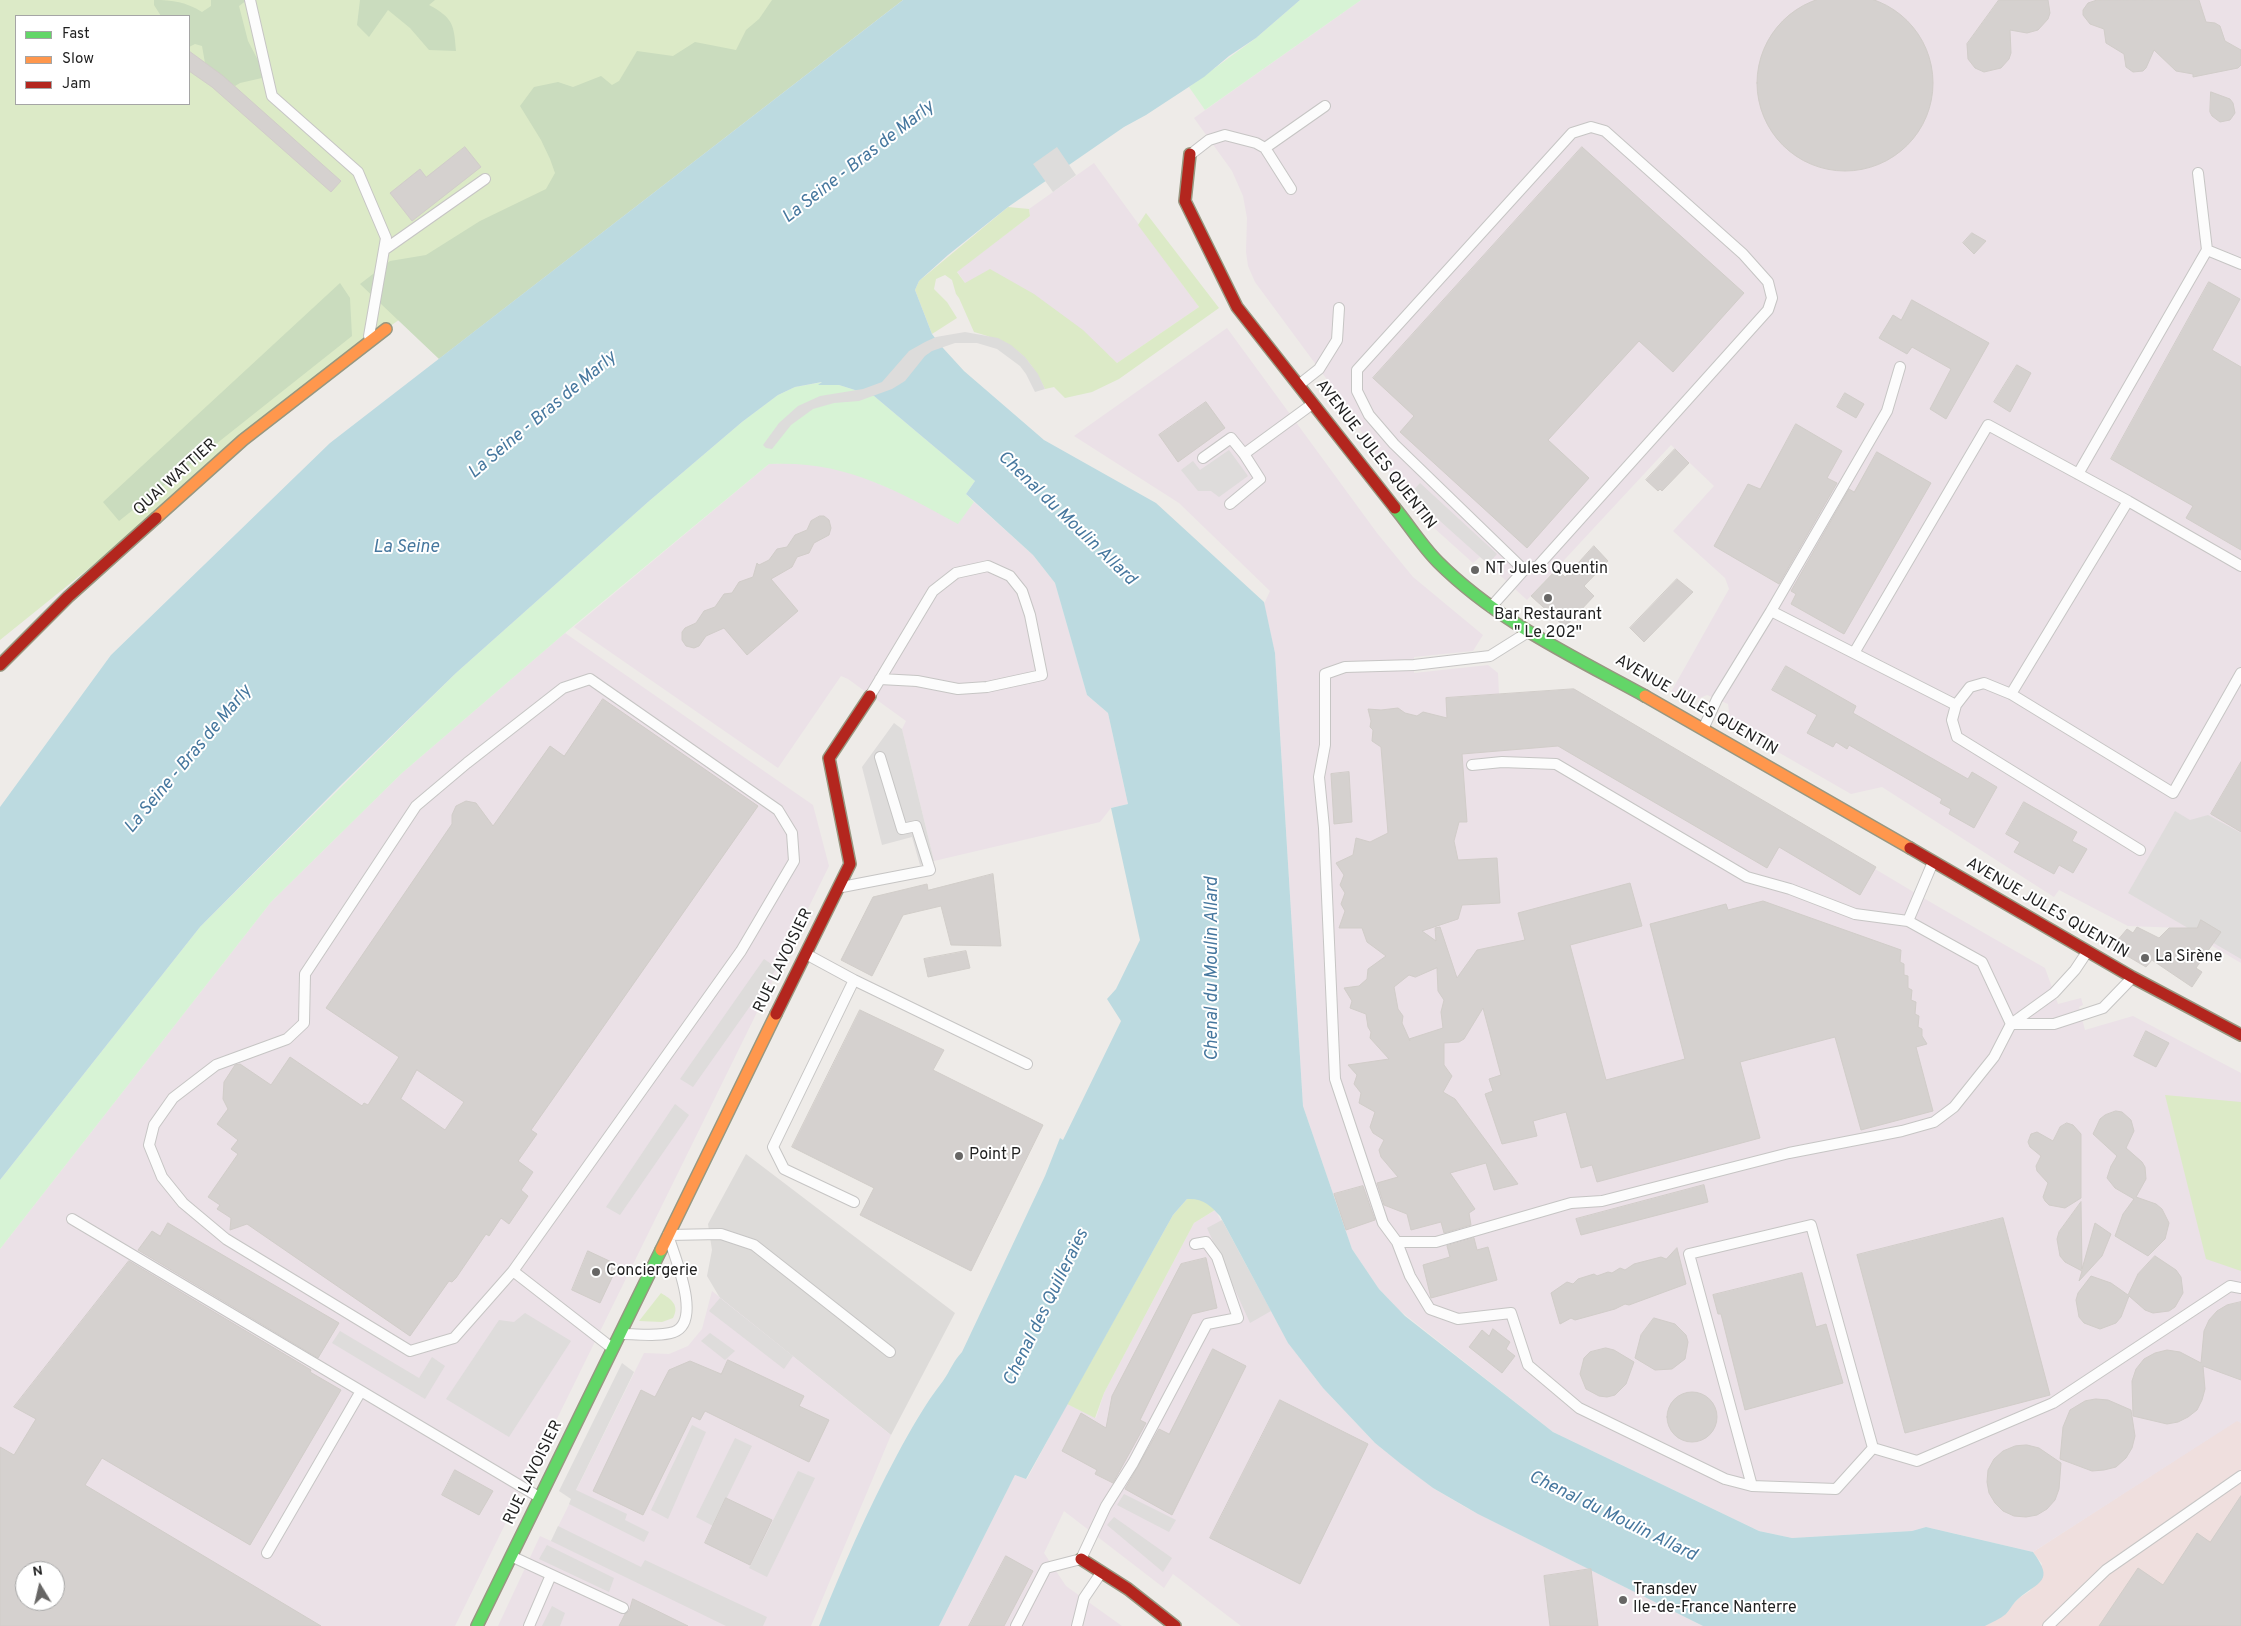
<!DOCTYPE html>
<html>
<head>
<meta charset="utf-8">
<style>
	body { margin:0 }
	#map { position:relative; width:2241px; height:1626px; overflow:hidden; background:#eeebe8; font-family:Overpass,sans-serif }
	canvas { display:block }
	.legend { position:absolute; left:15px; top:15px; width:175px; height:90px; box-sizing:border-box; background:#fff; border:1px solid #a5a5a5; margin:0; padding:6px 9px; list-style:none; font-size:15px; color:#1f1f1f }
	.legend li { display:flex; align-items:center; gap:10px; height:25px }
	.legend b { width:25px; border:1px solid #a5a5a5 }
	.north { position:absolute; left:15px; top:1561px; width:50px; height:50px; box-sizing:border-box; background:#fff; border:1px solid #a5a5a5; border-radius:50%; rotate:351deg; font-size:14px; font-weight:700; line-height:20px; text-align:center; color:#1f1f1f }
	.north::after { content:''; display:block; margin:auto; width:18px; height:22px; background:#676665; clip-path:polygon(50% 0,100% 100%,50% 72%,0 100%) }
</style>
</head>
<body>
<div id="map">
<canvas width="2241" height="1626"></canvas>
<ul class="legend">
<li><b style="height:6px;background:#63d668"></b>Fast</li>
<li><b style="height:6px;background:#ff974d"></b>Slow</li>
<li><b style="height:6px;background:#b3261e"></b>Jam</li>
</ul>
<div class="north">N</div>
</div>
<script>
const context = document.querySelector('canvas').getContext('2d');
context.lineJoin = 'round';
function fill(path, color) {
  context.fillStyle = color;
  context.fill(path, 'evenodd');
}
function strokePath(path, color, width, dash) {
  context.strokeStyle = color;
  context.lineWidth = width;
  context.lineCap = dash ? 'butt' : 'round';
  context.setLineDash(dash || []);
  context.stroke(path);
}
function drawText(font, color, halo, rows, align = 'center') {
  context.font = font + ' Overpass,sans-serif';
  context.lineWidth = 4;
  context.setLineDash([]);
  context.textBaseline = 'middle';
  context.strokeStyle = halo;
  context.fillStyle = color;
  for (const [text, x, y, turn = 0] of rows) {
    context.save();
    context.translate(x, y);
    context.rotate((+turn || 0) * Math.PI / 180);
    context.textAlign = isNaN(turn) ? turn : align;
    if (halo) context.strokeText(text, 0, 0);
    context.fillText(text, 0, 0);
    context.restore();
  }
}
const residential = new Path2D(`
	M746 1154 955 1313 891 1435 720 1298 707 1276 712 1250 708 1224Z`);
const commercial = new Path2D(`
	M2237 1420 2241 1423V1626H1985L2007 1613 2010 1607 2019 1598 2030 1591 2042 1564 2033 1552Z`);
const industrial = new Path2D(`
	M1361 0H2241V963L2182 928 2128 926 2059 890 2054 897 1882 787 1851 794 1731 725 1728 704 1707 695 1690 702 1671 692 1729 589 1725 578 1673 531 1714 486 1671 445 1527 600 1480 557 1473 563 1433 527 1378 457 1331 385 1255 282 1248 266 1246 252 1247 218 1243 196 1232 171 1194 118Z
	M1094 163 1199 307 1117 363 1105 352 965 283 957 271 1030 216 1029 209Z
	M1227 328 1377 533 1413 577 1483 635 1473 651 1414 657V673L1488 665 1498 673 1499 694 1574 689 1932 903 2045 968 2058 1004 2081 998 2083 1005 2079 1007 2085 1030 2133 1016 2241 1073V1423L2237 1421 2033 1552 1926 1527 1912 1531 1792 1538 1759 1531 1553 1432 1399 1310 1379 1289 1352 1249 1303 1106 1275 653 1264 604 1270 591 1179 503 1074 436Z
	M797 462 845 470 902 493 958 523 974 502 1033 555 1055 583 1087 695 1108 713 1128 804 1111 808 1100 822 934 861 902 729 906 721 848 679 841 676 778 768 574 627 769 464Z
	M565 633 813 805 829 866 455 1626H0V1249L271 902 402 773ZM25 1571H55V1601H25Z
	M1215 1210 1289 1344 1323 1388 1375 1443 1433 1488 1467 1508 1703 1626H1241L1173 1574 1164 1588 1064 1511 1044 1553 1066 1586 1122 1626H939L1015 1475 1027 1479 1067 1404 1096 1418 1104 1393 1194 1223Z
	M712 1291 891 1435 811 1626H498L540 1536 551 1541 644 1353 669 1354 688 1346 702 1329Z`);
const grass = new Path2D(`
	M0 0H853L386 329 0 640ZM16 16H189V104H16Z
	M1008 207 1029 209 1030 216 957 272 965 283 990 269 1034 294 1083 330 1117 363 1199 307 1138 225 1146 213 1219 308 1119 379 1092 392 1065 398 1054 387 1045 389C1027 352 1012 343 974 332L959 298 956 294 952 280 945 275 936 279 934 289 947 302 957 318 932 334 915 290 919 281Z
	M2165 1095 2241 1102V1271L2206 1259Z
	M1197 1198 1207 1202 1215 1210 1194 1223 1104 1393 1095 1418 1067 1404 1173 1215 1187 1199Z
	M661 1293C671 1299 680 1305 673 1318L662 1322 639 1321Z`);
const forest = new Path2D(`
	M154 0C173 0 186 2 202 12L211 6V0H247L239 6 248 41 262 68V78L240 83 235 86 205 63 202 46 195 44 189 47V16H161L154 5Z
	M360 0H435L429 5C453 18 454 24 456 51L429 50 410 28 388 10 369 37 357 25Z
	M772 0H903L439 359 360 284 390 261 426 255 480 221 546 189 555 173 550 159 541 140 520 106 534 87 558 82 573 87 601 76 612 85 619 81 637 51 673 56 695 42 736 50 746 30 759 19Z
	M340 283 350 298 352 336 119 521 103 502Z`);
const park = new Path2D(`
	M1300 0H1361L1205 110 1189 87 1256 38Z
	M823 382 820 385H839L874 396 975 481 966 494 974 502 958 524C894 489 844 460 769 464L565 633 402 773 271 902 0 1249V1180L200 927 456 673 648 502 742 422 778 395 795 387Z`);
const parking = new Path2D(`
	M1229 450 1248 476 1219 497 1211 491H1198L1181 470 1193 461 1200 470Z
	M1420 483 1497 554 1488 564 1410 494Z
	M894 723 902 729 934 861 920 865 912 837 882 845 862 767Z
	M2175 811 2190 820 2208 815 2241 833V959L2128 893Z
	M764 959 777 968 693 1087 680 1079Z
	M675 1104 689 1115 620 1215 606 1207Z
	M1222 1220 1271 1311 1250 1323 1207 1228Z
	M720 1298 793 1356 784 1369 709 1311Z
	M525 1313 571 1341 509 1437 446 1399 499 1320 514 1322Z
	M340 1331 419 1378 432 1357 445 1366 425 1399 332 1343Z
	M710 1333 735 1351 725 1360 701 1341Z
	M622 1363 634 1372 576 1490 627 1514 625 1520 649 1532 644 1542 569 1504 571 1499 559 1491Z
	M692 1425 706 1432 668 1519 651 1510Z
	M735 1438 752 1446 713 1526 696 1517Z
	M798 1471 815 1478 767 1577 749 1568Z
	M1124 1494 1176 1520 1169 1532 1117 1505Z
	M1114 1517 1172 1558 1163 1572 1107 1525Z
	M558 1526 641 1567 645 1560 767 1617 763 1626H726L551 1541Z
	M547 1545 614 1578 609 1592 539 1559Z
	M552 1606 565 1613 560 1626H542Z`);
const water = new Path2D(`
	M903 0H1300L1256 38 1229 56 1204 77 1146 115 1124 127 1008 207 948 255 919 281 915 290 932 334 943 348 964 371 1044 440 1156 503 1264 602 1275 653 1303 1106 1352 1249 1379 1289 1405 1316 1553 1432 1759 1531 1792 1538 1912 1531 1926 1527 2033 1552C2055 1582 2039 1581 2018 1599 2013 1603 2010 1610 2006 1614 2000 1619 1992 1622 1985 1626H1703L1478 1514 1433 1488 1401 1464 1375 1443 1323 1388 1288 1343 1220 1216C1210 1205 1203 1198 1187 1199L1173 1215 1026 1479 1015 1475 939 1626H819C842 1568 867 1511 897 1455 911 1429 925 1404 943 1381 950 1371 954 1360 962 1352L1045 1176 1060 1138 1063 1140 1121 1021 1107 999 1116 989 1140 940 1111 808 1128 804 1108 713 1087 695 1055 583 1033 555 966 494 975 481 874 396 839 385H818L822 382 795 387 778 395 742 422 648 502 456 673 340 786 200 927 0 1180V807L111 655 330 443Z`);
const pier = new Path2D(`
	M1057 147 1076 175 1053 192 1033 164Z
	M965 332 998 338 1011 345 1025 357 1038 374 1045 389 1035 392 1026 374 1020 366 997 349 977 343H955L932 351 925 356 905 381 892 389 859 401 834 403 813 409 791 425 772 449 766 448 763 445 779 423 798 406 820 396 863 389 882 382 909 351 925 342 936 337Z`);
const building = new Path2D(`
	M1757 83a88 88 0 1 1 176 0a88 88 0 1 1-176 0Z
	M1999 0H2048L2050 13 2048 19 2038 30 2027 33 2010 30 2011 53 2009 59 2001 68 1984 72 1975 68 1968 59 1967 44Z
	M2199 0 2206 22 2215 23 2220 26 2225 41 2241 50V65L2238 68 2193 77V74L2176 71 2154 50 2146 68 2143 71 2133 72 2126 67 2124 54 2106 43 2104 29 2090 24 2083 15V10L2088 3 2097 0Z
	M189 51 222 75 341 181 331 192 212 87 189 71Z
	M2211 92 2230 99 2233 103 2235 113 2230 120 2220 122 2212 116 2210 112Z
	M465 147 481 167 412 221 390 193 420 169 426 177Z
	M1582 147 1744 293 1673 372 1639 341 1548 440 1589 478 1527 548 1400 432 1414 416 1373 378Z
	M1972 233 1986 241 1974 254 1963 243Z
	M2209 282 2240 299 2212 350 2241 367V550L2186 518 2193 506 2111 459Z
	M1912 300 1989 343 1946 419 1930 409 1951 369 1912 347 1907 354 1879 338 1893 315 1901 320Z
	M2017 365 2031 373 2010 412 1994 402Z
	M1845 393 1864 404 1856 418 1837 407Z
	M1206 402 1225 428 1178 462 1159 435Z
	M1796 424 1842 451 1827 478 1837 483 1779 584 1714 546 1748 484 1760 489Z
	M1675 449 1689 463 1662 491 1660 489 1658 491 1646 480Z
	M1877 452 1931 483 1844 634 1791 604 1796 594 1791 591 1849 489 1854 492Z
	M820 516H824L829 520 831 528 829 535 814 543 809 553 797 557 792 567 771 579 798 611 747 655 724 628 706 636 699 646 694 648 686 646 682 640V632L685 628 696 623 704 611 715 607 724 594 732 593 739 582 753 577 757 563 759 565 769 560 777 549 787 547 795 535 807 530 811 521Z
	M1594 546 1608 561 1584 586 1594 596 1565 627 1531 596 1557 569 1565 577Z
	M1677 579 1693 592 1644 642 1630 628Z
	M1786 666 1856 706 1853 713 1968 779 1972 772 1997 787 1974 828 1949 814 1951 809 1940 803 1942 799 1849 745 1847 749 1836 742 1833 747 1807 733 1817 715 1772 690Z
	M1574 689 1876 867 1860 895 1779 847 1767 868 1558 746 1462 754 1467 822H1459L1454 841 1458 860 1497 858 1500 903 1462 905 1458 919 1422 931 1436 941 1435 928 1440 927 1457 978 1477 950 1525 940 1518 913 1630 883 1642 926 1570 945 1606 1080 1685 1059 1650 924 1726 904 1728 910 1763 901 1901 950 1900 962 1904 964V975L1908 976V988L1912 990 1911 1000 1916 1002 1915 1014 1919 1016 1918 1027 1922 1029V1036L1927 1044 1916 1047 1933 1111 1861 1130 1835 1037 1740 1062 1760 1138 1597 1182 1592 1165 1581 1168 1566 1112 1533 1121 1537 1136 1502 1144 1485 1094 1493 1091 1489 1079 1501 1075 1483 1008 1464 1039 1459 1042 1444 1043V1065L1452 1076 1443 1092 1455 1099 1518 1184 1494 1190 1486 1163 1450 1173 1475 1209 1469 1213 1471 1225 1444 1233 1441 1222 1411 1230 1407 1214 1384 1205 1377 1183 1398 1177 1381 1157 1379 1150 1384 1140 1373 1133 1370 1127 1375 1112 1359 1103 1361 1093 1354 1084 1357 1075 1348 1065 1389 1059 1370 1038 1371 1032 1368 1027 1366 1014 1350 1008 1352 1001 1344 988 1359 986 1367 979 1368 969 1386 956 1367 942 1362 928H1339L1345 911 1341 904 1345 893 1340 885 1344 875 1336 863 1353 855 1356 838 1370 842 1388 833 1381 747 1372 741 1373 730 1370 727 1371 721 1368 709 1381 710 1398 708 1405 713 1417 716 1423 712 1447 718 1446 698ZM1437 968 1438 991 1444 1000 1441 1012 1443 1028 1409 1039 1410 1041 1402 1023 1403 1016 1398 1009 1394 987 1409 975 1415 977Z
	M603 699 758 806 531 1130 537 1134 518 1161 533 1172 521 1190 528 1196 509 1224 501 1218 489 1236 486 1234 456 1278 452 1282 449 1281 410 1336 247 1224 230 1230 231 1218 217 1209 220 1205 208 1197 238 1154 231 1149 238 1140 217 1124 228 1109 223 1099 224 1082 235 1065 240 1064 271 1085 290 1057 362 1106 364 1103 368 1105 399 1057 326 1008 452 824V815L456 806 466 801 476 803 493 826 550 746 564 756ZM417 1070 464 1102 445 1130 401 1099Z
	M2241 762V832L2211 814Z
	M1349 772 1352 822 1334 824 1331 774Z
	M2024 802 2077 832 2072 841 2087 849 2073 873 2059 865 2054 874 2014 852 2020 842 2006 834Z
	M993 874 1001 946 951 945 941 906 903 915 872 976 841 960 873 897 927 884 928 890Z
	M2201 920 2221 932 2196 968 2202 972 2192 987 2152 960 2146 967 2112 947 2127 929 2133 933 2137 927 2159 938 2169 928H2197Z
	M966 951 970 968 928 977 924 959Z
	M860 1010 944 1050 933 1070 1043 1125 971 1271 860 1215 874 1188 792 1147Z
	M2146 1031 2169 1043 2156 1067 2134 1056Z
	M2116 1111 2122 1112 2131 1120 2134 1131 2126 1148 2142 1162 2145 1167 2146 1179 2136 1197 2156 1204 2162 1209 2169 1223 2165 1239 2148 1256 2115 1236 2123 1214 2134 1199 2115 1188 2107 1178 2111 1166 2117 1156 2093 1134 2100 1119 2105 1115Z
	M2067 1123 2073 1125 2081 1134V1198L2065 1208 2049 1205 2045 1201 2043 1197 2048 1183 2037 1171 2036 1166 2041 1156 2030 1147 2028 1142 2031 1134 2037 1132 2053 1141 2060 1127Z
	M1704 1185 1708 1202 1581 1235 1576 1219Z
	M1363 1186 1375 1220 1346 1230 1334 1194Z
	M2081 1202 2082 1269 2095 1223 2111 1234 2102 1256 2079 1281 2082 1271 2065 1262 2060 1256 2057 1239 2059 1232Z
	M2003 1218 2050 1395 1905 1433 1857 1255Z
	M168 1223 339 1323 318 1358 138 1250 152 1231 160 1236Z
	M1474 1238 1477 1250 1488 1247 1497 1280 1431 1298 1423 1265 1450 1257 1447 1246Z
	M1677 1248 1686 1284 1629 1305 1625 1304 1615 1309 1575 1320 1571 1318 1560 1324 1551 1293 1567 1282 1573 1284 1578 1279 1594 1274 1597 1276 1608 1272 1612 1273 1620 1268 1625 1270 1634 1264 1661 1257 1666 1259Z
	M588 1251 618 1265 600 1303 572 1290Z
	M2155 1256 2176 1270 2181 1277 2183 1293 2175 1307 2169 1311 2153 1313 2145 1310 2129 1296 2121 1317 2116 1323 2100 1329 2084 1323 2079 1317 2076 1300 2078 1293 2091 1276 2111 1283 2128 1295 2138 1274Z
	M1206 1258 1217 1308 1192 1314 1140 1420 1146 1423 1113 1483 1095 1474 1097 1470 1062 1451 1081 1413 1106 1428 1112 1396 1181 1264Z
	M129 1261 311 1370 310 1372 341 1390 250 1545 102 1458 85 1485 321 1626H0V1447L14 1455 36 1419 14 1407ZM25 1571H55V1601H25Z
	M1802 1273 1816 1327 1826 1324 1843 1383 1745 1410 1721 1314H1718L1713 1295Z
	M2241 1302V1380L2203 1366 2205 1389 2202 1400 2197 1410 2188 1417 2178 1422 2167 1424 2133 1416 2132 1381 2136 1369 2144 1359 2155 1353 2167 1350 2180 1352 2201 1363 2204 1331 2209 1320 2217 1311 2227 1305Z
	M1654 1318 1675 1324 1686 1335 1688 1342 1685 1359 1672 1369 1655 1370 1635 1358 1641 1335Z
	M1493 1329 1510 1342 1506 1349 1515 1356 1502 1373 1469 1347 1482 1330 1489 1336Z
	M1606 1348 1614 1350 1634 1362 1626 1384 1615 1395 1607 1397 1599 1396 1586 1389 1580 1374 1584 1358 1590 1352Z
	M1213 1349 1246 1366 1172 1515 1125 1489 1159 1429 1169 1434Z
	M728 1360 804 1396 799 1406 829 1420 809 1462 705 1411 700 1420 692 1416 643 1515 593 1491 641 1390 655 1397 669 1370 690 1361 721 1374Z
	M1667 1417a25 25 0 1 1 50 0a25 25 0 1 1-50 0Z
	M2096 1399 2108 1400 2131 1410 2135 1436 2132 1448 2126 1458 2116 1467 2104 1470 2092 1471 2060 1459 2063 1427 2070 1410 2085 1401Z
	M1280 1400 1368 1444 1300 1584 1210 1538Z
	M2027 1445 2039 1448 2061 1463 2059 1489 2055 1500 2047 1509 2037 1515 2026 1517 2014 1516 2003 1511 1995 1503 1989 1493 1987 1482 1988 1470 1994 1459 2003 1451 2015 1446Z
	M455 1470 493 1491 479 1515 442 1495Z
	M2241 1496V1626H2099L2138 1568 2163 1585 2197 1533 2210 1542Z
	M726 1498 772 1520 750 1565 705 1543Z
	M1006 1556 1033 1571 1004 1626H969Z
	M1591 1569 1598 1626H1550L1544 1576Z
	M633 1599 688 1626H619L625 1614 629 1611Z`);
const lane = new Path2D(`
	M250 0 272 96 358 172 386 238 369 336
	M1265 148 1325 106
	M1191 154 1209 140 1225 135 1256 143 1265 148 1291 189
	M384 250 485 179
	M2207 250 2241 264
	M1300 384 1319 369 1337 340 1339 308
	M1203 458 1231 438 1244 454 1311 405
	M2078 474 2207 250 2198 173
	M1230 504 1260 479 1244 454
	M1491 607 1524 570 1538 566 1768 310 1772 298 1768 282 1743 254 1605 131 1591 127 1572 133 1357 370V391L1369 415 1394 444 1524 570
	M1771 611 1887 411 1900 367
	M1525 634 1490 656 1414 665 1345 667 1325 674V745L1319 777 1324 828 1335 1079 1383 1223 1397 1242H1436L1571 1203 1602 1201 1789 1153 1902 1131 1934 1122 1954 1107 1994 1057 2011 1024 2054 993 2075 970 2087 952
	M1854 653 1988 425 2128 501
	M2011 694 2128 501 2241 566
	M870 696 933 591 956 573 988 566 1010 576 1022 591 1030 615 1042 675 987 687 958 689 917 681 880 679
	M1704 727 1717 699 1771 611 1956 705
	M1472 765 1502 762 1556 764 1747 877 1790 889 1855 914 1908 921 1982 962 2011 1024H2054L2103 1008 2131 979
	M2140 850 1957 737 1952 720 1956 705 1970 687 1984 683 2011 694 2173 793 2241 673
	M842 887 930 870 916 826 902 829 880 757
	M1908 921 1933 862
	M806 954 854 980 1027 1064
	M854 1202 784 1169 773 1147 854 980
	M72 1219 539 1497
	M1397 1242 1410 1276 1430 1309 1458 1319 1511 1313 1528 1365 1579 1408 1725 1479 1752 1486
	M513 1271 454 1338 410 1351 226 1239 183 1203 162 1177 149 1145 154 1125 173 1098 216 1065 287 1039 304 1023 305 974 416 806 467 763 563 688 590 679 778 810 792 833 794 861 741 951 513 1271 612 1348
	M623 1334C639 1334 659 1337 674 1332 703 1321 674 1256 668 1235L721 1234 754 1245 890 1352
	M1873 1448 1836 1489 1752 1486 1689 1254 1811 1225 1873 1448 1917 1461 2053 1403 2230 1286 2241 1288
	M267 1553 361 1391
	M513 1557 623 1608
	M529 1626 551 1575
	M1016 1626 1046 1568 1081 1559 1106 1506 1133 1463 1207 1324 1238 1318 1217 1257 1206 1242 1195 1244
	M1077 1626 1084 1598 1101 1573
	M2048 1626 2106 1570 2241 1476`);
const fast = new Path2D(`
	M1395 508C1409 525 1422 546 1438 562 1497 621 1572 656 1645 696
	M477 1626 661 1250`);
const slow = new Path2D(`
	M156 518 243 440 386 329
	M1645 696 1910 848
	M661 1250 776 1014`);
const jam = new Path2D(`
	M1190 154 1185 201 1237 307 1395 508
	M0 665 68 597 156 518
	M1910 848 2132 977 2241 1035
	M776 1014 850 864 829 758 870 696
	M1081 1559 1128 1589 1175 1626`);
const markers = [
	[1475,570,5,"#676665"],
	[1548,598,5,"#676665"],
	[2145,958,5,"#676665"],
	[959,1156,5,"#676665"],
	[596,1272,5,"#676665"],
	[1623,1600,5,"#676665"]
];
const streetNames = [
	["AVENUE JULES QUENTIN",1375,455,52],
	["QUAI WATTIER",176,478,-42],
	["AVENUE JULES QUENTIN",1696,706,30],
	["AVENUE JULES QUENTIN",2047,909,30],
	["RUE LAVOISIER",784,961,-64],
	["RUE LAVOISIER",534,1473,-64]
];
const poiNames = [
	["NT Jules Quentin",1485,570],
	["Bar Restaurant",1548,616,"center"],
	["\" Le 202\"",1548,634,"center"],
	["La Sirène",2155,958],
	["Point P",969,1156],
	["Conciergerie",606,1272],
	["Transdev",1633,1591],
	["Ile-de-France Nanterre",1633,1609]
];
const waterNames = [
	["La Seine - Bras de Marly",859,163,-38],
	["La Seine - Bras de Marly",543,416,-40],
	["Chenal du Moulin Allard",1066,519,44],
	["La Seine",406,548],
	["La Seine - Bras de Marly",189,760,-50],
	["Chenal du Moulin Allard",1213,969,-90],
	["Chenal des Quilleraies",1047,1308,-64],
	["Chenal du Moulin Allard",1612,1517,26]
];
fill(residential, '#dddbd9');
fill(commercial, '#efdfde');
fill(industrial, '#ebe1e7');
fill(grass, '#dceac7');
fill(forest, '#cadcbe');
fill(park, '#d7f3d5');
fill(parking, '#dedcdb');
fill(water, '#bcdae0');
fill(pier, '#dddcdb');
fill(building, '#d5d1cf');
strokePath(building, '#d1cdc9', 1);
strokePath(lane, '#c6c5c4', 12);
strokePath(fast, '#979780', 14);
strokePath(slow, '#979780', 14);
strokePath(jam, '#979780', 14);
strokePath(lane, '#fcfcfc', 10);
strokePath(fast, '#63d668', 11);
strokePath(slow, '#ff974d', 11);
strokePath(jam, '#b3261e', 11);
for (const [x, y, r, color] of markers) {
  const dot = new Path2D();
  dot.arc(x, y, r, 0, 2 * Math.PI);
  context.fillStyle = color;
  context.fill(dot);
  strokePath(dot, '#fff', 2);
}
drawText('16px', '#1f1f1f', '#fff', streetNames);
drawText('16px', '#1f1f1f', '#fff', poiNames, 'left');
drawText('italic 18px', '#46779e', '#fff', waterNames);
</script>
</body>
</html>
